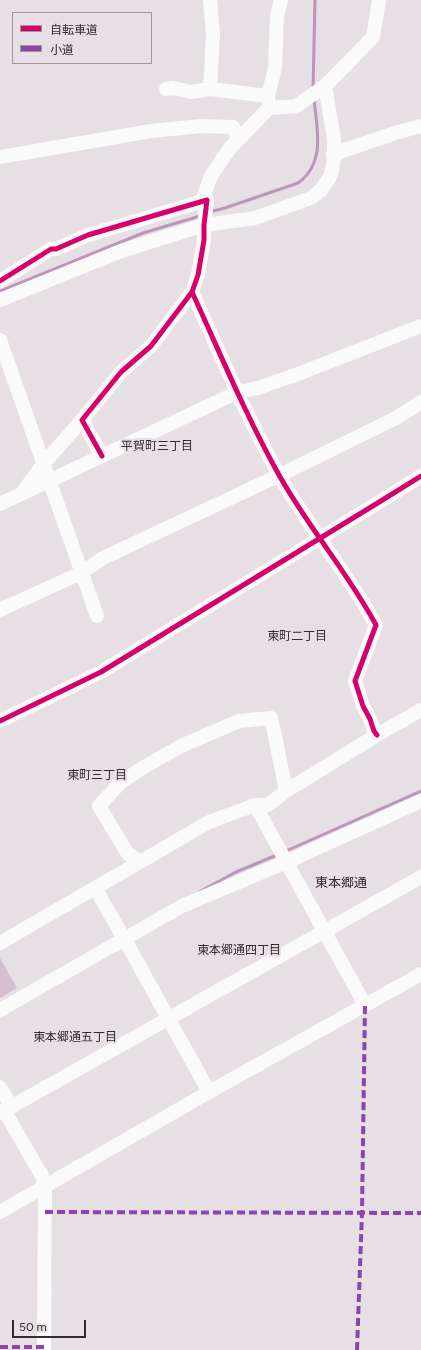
<!DOCTYPE html>
<html>
<head>
<meta charset="utf-8">
<style>
	body { margin:0 }
	#map { position:relative; width:421px; height:1350px; overflow:hidden; background:#e6e0e5; font-family:Figtree,"Noto Sans JP",sans-serif }
	canvas { display:block }
	.legend { position:absolute; left:12px; top:12px; width:140px; height:52px; box-sizing:border-box; background:#e8dee6; border:1px solid #9e979d; margin:0; padding:5px 7px; list-style:none; font-size:12px; color:#302c2f }
	.legend li { display:flex; align-items:center; gap:8px; height:20px }
	.legend b { width:20px; border:1px solid #9e979d }
	.scale { position:absolute; left:12px; top:1320px; width:74px; height:18px; box-sizing:border-box; border:2px solid #302c2f; border-top:0; padding-left:5px; font-size:12px; line-height:14px; white-space:nowrap; color:#302c2f; -webkit-text-stroke:3px #e8dee6; paint-order:stroke }
</style>
</head>
<body>
<div id="map">
<canvas width="421" height="1350"></canvas>
<ul class="legend">
<li><b style="height:5px;background:#d6006c"></b>自転車道</li>
<li><b style="height:5px;background:#8e44ad"></b>小道</li>
</ul>
<div class="scale">50 m</div>
</div>
<script>
const context = document.querySelector('canvas').getContext('2d');
context.lineJoin = 'round';
function fill(path, color) {
  context.fillStyle = color;
  context.fill(path, 'evenodd');
}
function strokePath(path, color, width, dash) {
  context.strokeStyle = color;
  context.lineWidth = width;
  context.lineCap = dash ? 'butt' : 'round';
  context.setLineDash(dash || []);
  context.stroke(path);
}
function drawText(font, color, halo, rows, align = 'center') {
  context.font = font + ' Figtree,"Noto Sans JP",sans-serif';
  context.lineWidth = 4;
  context.setLineDash([]);
  context.textBaseline = 'middle';
  context.strokeStyle = halo;
  context.fillStyle = color;
  for (const [text, x, y, turn = 0] of rows) {
    context.save();
    context.translate(x, y);
    context.rotate((+turn || 0) * Math.PI / 180);
    context.textAlign = isNaN(turn) ? turn : align;
    if (halo) context.strokeText(text, 0, 0);
    context.fillText(text, 0, 0);
    context.restore();
  }
}
const green = new Path2D(`
	M0 958 17 988 0 998Z`);
const stream = new Path2D(`
	M313 90 315 0
	M209 212 225 208 298 183C326 163 317 129 314 99
	M0 291 143 233 200 216
	M286 851 421 791
	M199 892 236 872 277 855`);
const minor = new Path2D(`
	M166 89 173 88 191 92 210 89 268 96 269 108
	M210 89 213 35 210 0
	M268 96 275 68 277 16 281 0
	M333 154 395 133 421 126
	M0 157 151 131 201 126 233 127 238 140
	M202 201 211 176 230 148 269 108 296 106 325 86 373 37 379 0
	M0 281 51 249H56L88 235 207 200 204 225V240L198 275 192 292 151 346 121 372 82 420 102 456
	M192 292C220 353 246 416 279 475 308 527 348 573 376 625L355 681 363 706 370 719 374 731 377 735
	M0 300 121 251 204 225 255 218 311 198 321 190 331 175 334 158V139L325 86
	M0 340 97 616
	M22 493 44 463 82 420
	M0 504 238 392 258 388 298 374 421 326
	M0 610 81 573 103 558 280 475 396 418 421 402
	M0 721 101 672 376 504 421 476
	M255 805 365 1005
	M139 861 128 854 99 806 121 782 144 767 181 746 239 721 271 718 275 736 286 791
	M95 888 125 940 209 1092
	M0 943 209 822 255 805H268L286 791 377 735 421 710
	M0 1010 182 906 286 862 421 801
	M0 1087 12 1107
	M4 1110 42 1176 45 1187 44 1350
	M0 1113 421 877
	M0 1212 209 1092 421 974`);
const quiet = new Path2D(`
	M45 1212 421 1213
	M0 1347H44
	M357 1350 362 1212 365 1005`);
const cycleway = new Path2D(`
	M0 281 51 249H56L88 235 207 200 204 225V240L198 275 192 292 151 346 121 372 82 420 102 456
	M192 292C220 353 246 416 279 475 308 527 348 573 376 625L355 681 363 706 370 719 374 731 377 735
	M0 721 101 672 376 504 421 476`);
const neighbourhoodNames = [
	["平賀町三丁目",157,446],
	["東町二丁目",297,636],
	["東町三丁目",97,775],
	["東本郷通四丁目",239,950],
	["東本郷通五丁目",75,1037]
];
const quarterNames = [
	["東本郷通",341,883]
];
fill(green, '#d6bed1');
strokePath(stream, '#be94b8', 3);
strokePath(minor, '#fbfafb', 14);
strokePath(quiet, '#8e44ad', 4, [8, 4]);
strokePath(cycleway, '#d6006c', 5);
drawText('12px', '#302c2f', '#e8dee6', neighbourhoodNames);
drawText('13px', '#302c2f', '#e8dee6', quarterNames);
</script>
</body>
</html>
